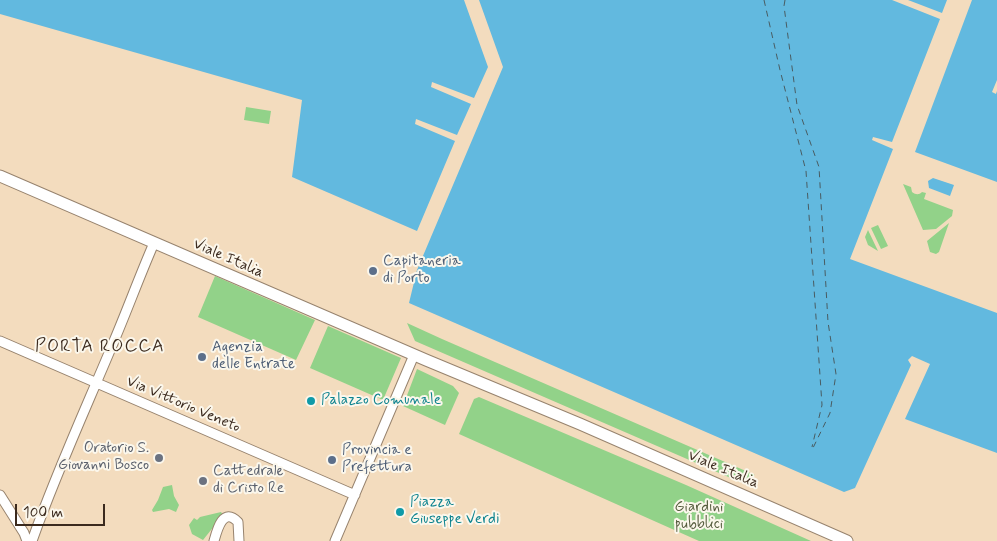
<!DOCTYPE html>
<html>
<head>
<meta charset="utf-8">
<style>
	body { margin:0 }
	#map { position:relative; width:997px; height:541px; overflow:hidden; background:#f3dcbe; font-family:Mynerve,sans-serif }
	canvas { display:block }
	.scale { position:absolute; left:15px; top:504px; width:90px; height:22px; box-sizing:border-box; border:2px solid #3b2a1e; border-top:0; padding-left:6px; font-size:15px; line-height:18px; white-space:nowrap; color:#3b2a1e; -webkit-text-stroke:4px #fbf7ec; paint-order:stroke }
</style>
</head>
<body>
<div id="map">
<canvas width="997" height="541"></canvas>
<div class="scale">100 m</div>
</div>
<script>
const context = document.querySelector('canvas').getContext('2d');
context.lineJoin = 'round';
function fill(path, color) {
  context.fillStyle = color;
  context.fill(path, 'evenodd');
}
function strokePath(path, color, width, dash) {
  context.strokeStyle = color;
  context.lineWidth = width;
  context.lineCap = dash ? 'butt' : 'round';
  context.setLineDash(dash || []);
  context.stroke(path);
}
function drawText(font, color, halo, rows, align = 'center') {
  context.font = font + ' Mynerve,sans-serif';
  context.lineWidth = 4;
  context.setLineDash([]);
  context.textBaseline = 'middle';
  context.strokeStyle = halo;
  context.fillStyle = color;
  for (const [text, x, y, turn = 0] of rows) {
    context.save();
    context.translate(x, y);
    context.rotate((+turn || 0) * Math.PI / 180);
    context.textAlign = isNaN(turn) ? turn : align;
    if (halo) context.strokeText(text, 0, 0);
    context.fillText(text, 0, 0);
    context.restore();
  }
}
const green = new Path2D(`
	M246 107 271 111 269 124 244 120Z
	M903 184 911 187 912 192C916 195 919 195 922 192L926 193 924 199 953 210 952 216 936 229 923 230Z
	M949 223 939 252 936 254 930 252 927 241Z
	M878 225 888 246 881 249 871 228Z
	M868 230 878 251 868 245 865 237Z
	M215 276 315 320 296 360 198 317Z
	M407 323 442 339 755 475 740 482 415 341Z
	M328 326 401 358 383 400 310 368Z
	M417 369 453 386 459 393 445 425 403 406Z
	M479 397 686 485 811 541H699L459 434 474 399Z
	M172 485 174 496 179 505 176 512 169 509 153 512 152 510 158 500 163 487Z
	M221 512 223 515 203 540 192 534 189 525 194 518 197 520 200 517Z`);
const water = new Path2D(`
	M0 0H464L488 67 474 98 432 82 431 87 471 104 457 135 416 119 415 124 455 141 417 231 292 177 302 100 0 14Z
	M479 0H892L940 19 892 142 873 137 872 140 893 149 850 259 997 313V453L905 419 930 364 912 356 908 360 911 365 855 488 844 492 409 303 417 270 503 67Z
	M908 0H947L942 13Z
	M972 0H997V80L992 92 996 94 997 91V182L915 152Z
	M933 178 954 185 950 196 929 188 928 181Z`);
const ferry = new Path2D(`
	M764 0 780 70 806 171 822 405 812 447
	M785 0 784 6 797 105 819 167 828 322 836 374 830 413 812 450`);
const tertiary = new Path2D(`
	M0 341 355 495
	M0 495 24 533 27 541
	M32 541C56 473 86 408 114 341 128 308 140 275 154 243
	M214 541C217 530 223 506 238 522L239 541
	M335 541 414 355`);
const primary = new Path2D(`
	M0 176 426 360 580 424 847 541`);
const markers = [
	[373,271,5,"#5c6f8a"],
	[202,357,5,"#5c6f8a"],
	[311,401,5,"#0f9aa8"],
	[159,458,5,"#6b7280"],
	[332,460,5,"#5c6f8a"],
	[203,481,5,"#6b7280"],
	[400,512,5,"#0f9aa8"]
];
const streetNames = [
	["Viale Italia",228,259,24],
	["Via Vittorio Veneto",183,405,23],
	["Viale Italia",723,470,23]
];
const serviceNames = [
	["Capitaneria",383,262],
	["di Porto",383,279],
	["Agenzia",212,348],
	["delle Entrate",212,365],
	["Provincia e",342,451],
	["Prefettura",342,468]
];
const cultureNames = [
	["Palazzo Comunale",321,401],
	["Piazza",410,503],
	["Giuseppe Verdi",410,520]
];
const worshipNames = [
	["Oratorio S.",149,449],
	["Giovanni Bosco",149,466],
	["Cattedrale",213,472,"left"],
	["di Cristo Re",213,489,"left"]
];
const parkNames = [
	["Giardini",699,508],
	["pubblici",699,525]
];
const quarterNames = [
	["PORTA ROCCA",100,347]
];
fill(green, '#92d289');
fill(water, '#62b9df');
strokePath(ferry, '#495c62', 1, [6, 5]);
strokePath(tertiary, '#97836e', 11);
strokePath(primary, '#97836e', 13);
strokePath(tertiary, '#fff', 9);
strokePath(primary, '#fff', 11);
for (const [x, y, r, color] of markers) {
  const dot = new Path2D();
  dot.arc(x, y, r, 0, 2 * Math.PI);
  context.fillStyle = color;
  context.fill(dot);
  strokePath(dot, '#fbf7ec', 2);
}
drawText('15px', '#3b2a1e', '#fbf7ec', streetNames);
drawText('15px', '#4e5e75', '#fbf7ec', serviceNames, 'left');
drawText('15px', '#0d838f', '#fbf7ec', cultureNames, 'left');
drawText('15px', '#5b616d', '#fbf7ec', worshipNames, 'right');
drawText('15px', '#555c3e', '#fbf7ec', parkNames);
context.letterSpacing = '1px';
drawText('18px', '#3b2a1e', '#fbf7ec', quarterNames);
context.letterSpacing = '0px';
</script>
</body>
</html>
